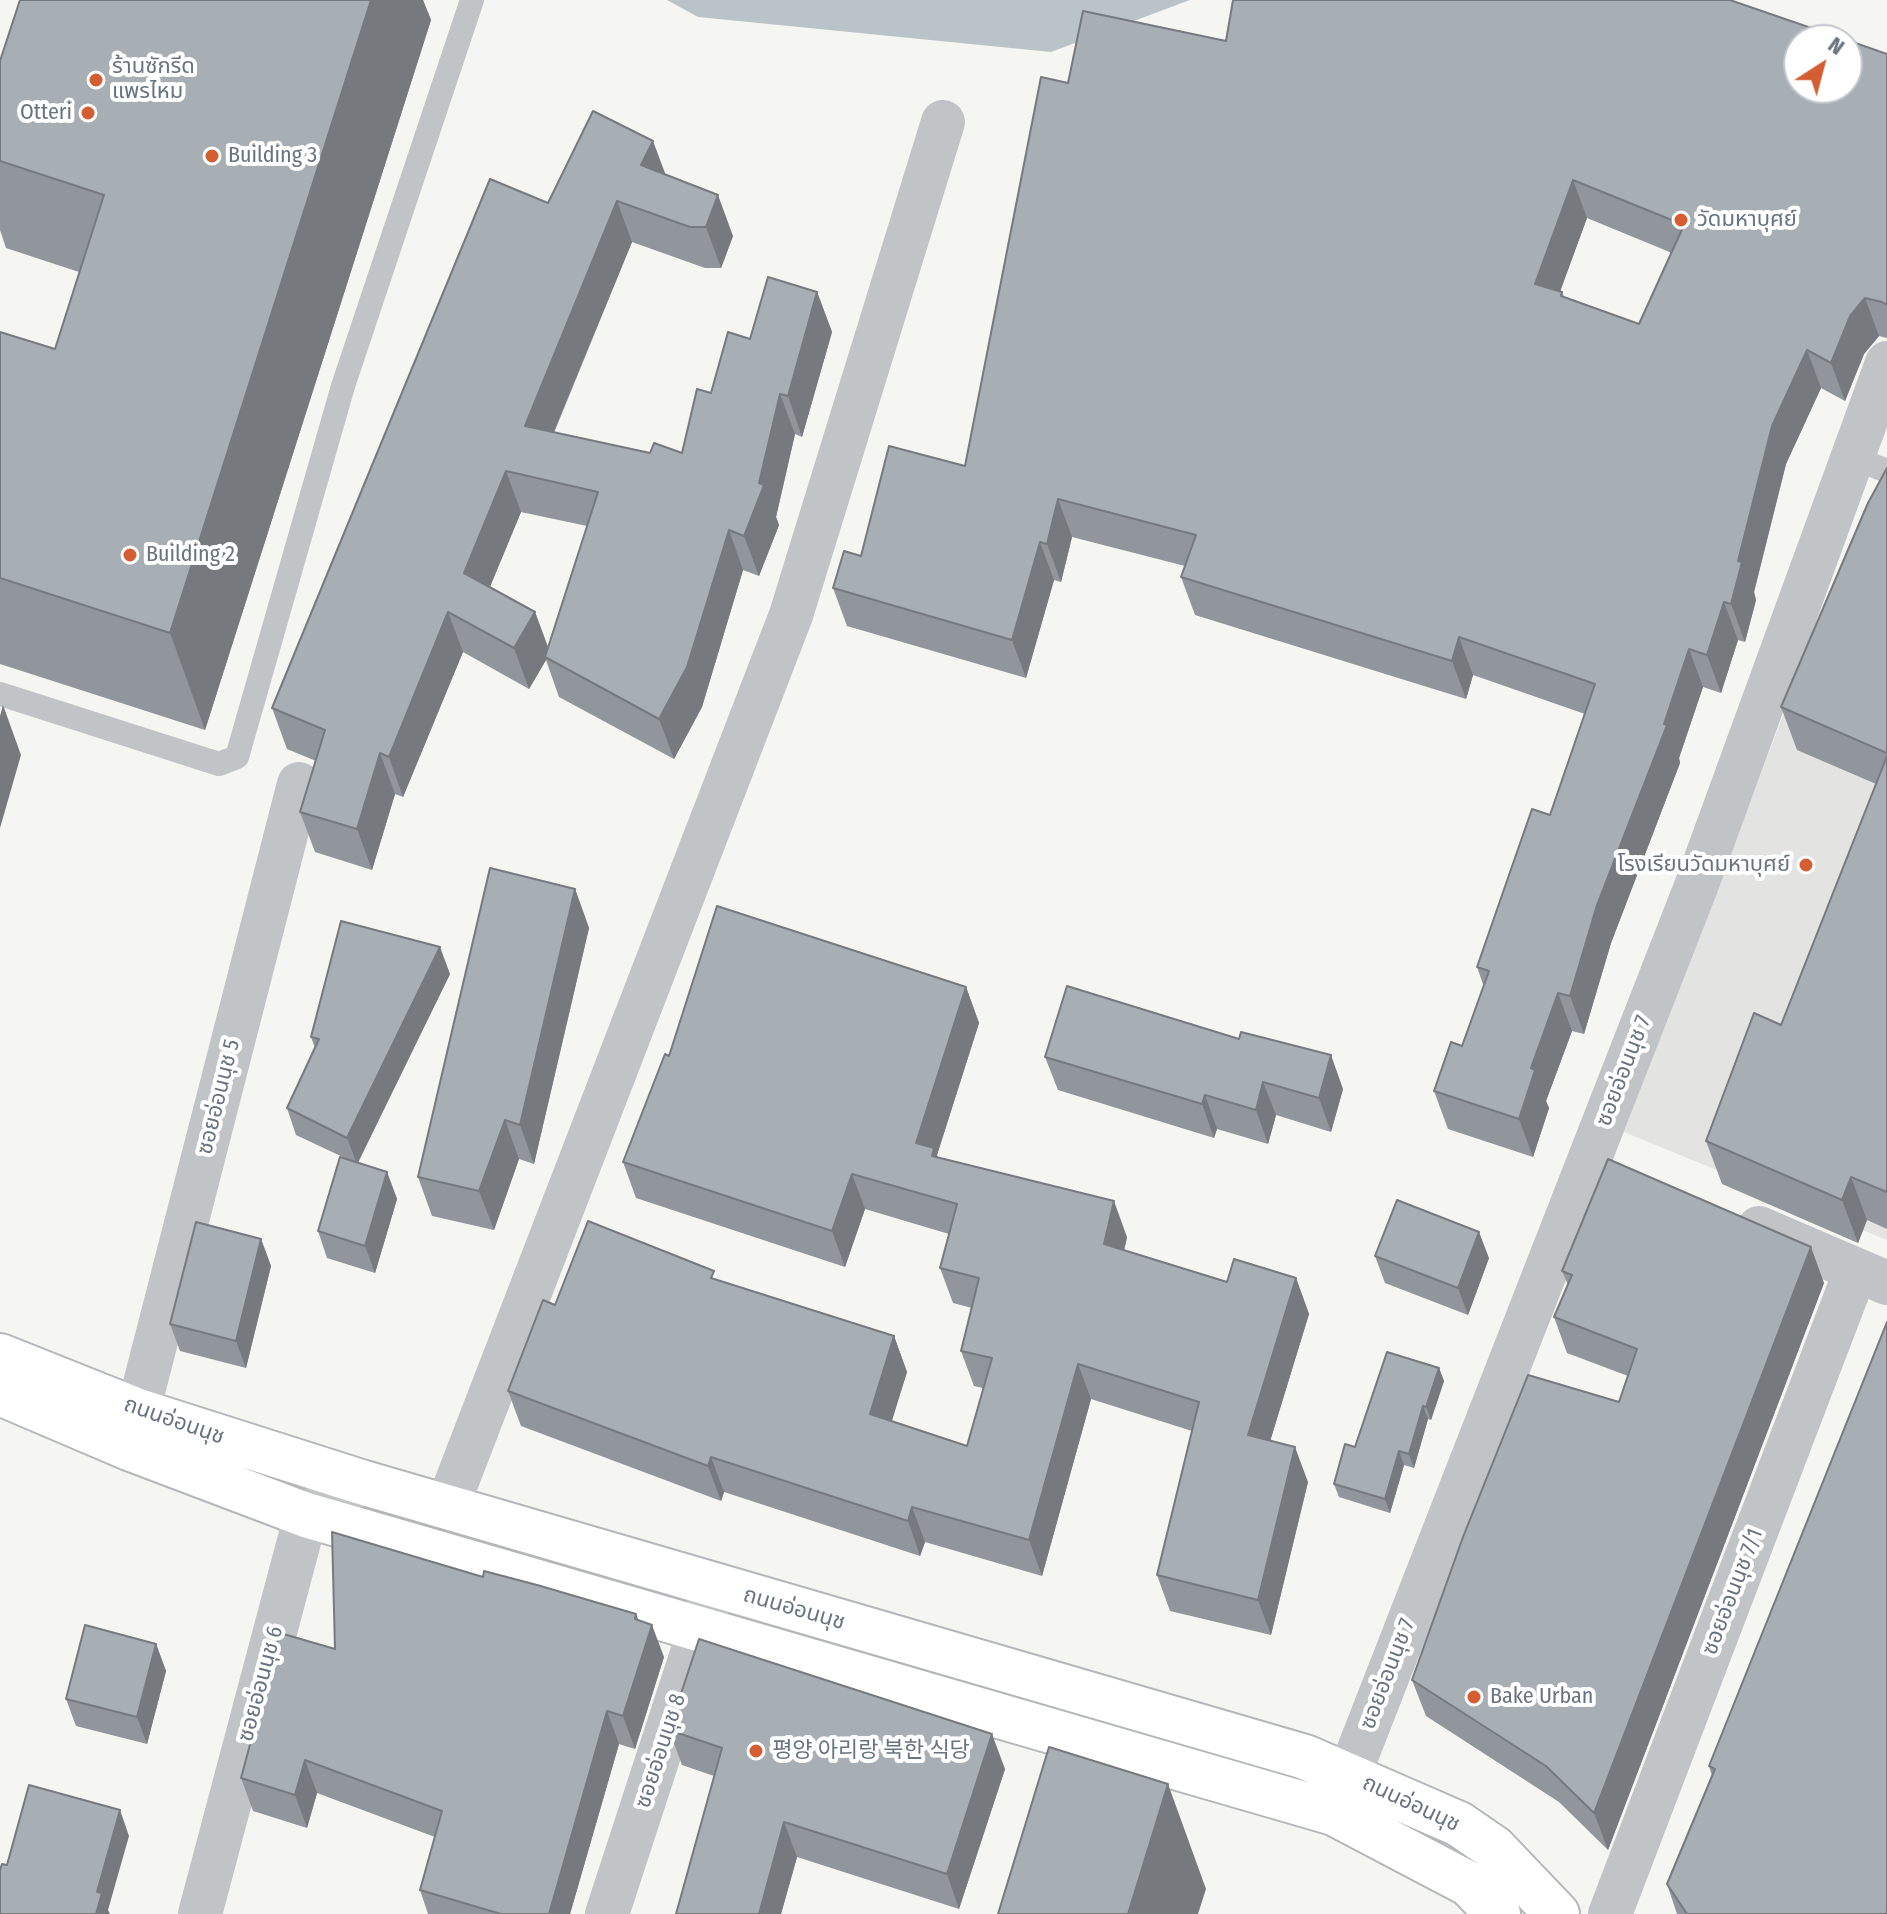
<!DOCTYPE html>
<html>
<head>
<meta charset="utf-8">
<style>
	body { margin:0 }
	#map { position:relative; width:1887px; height:1914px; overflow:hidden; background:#f5f5f2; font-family:"Fira Sans Condensed",sans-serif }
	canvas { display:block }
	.north { position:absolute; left:1783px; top:24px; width:80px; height:80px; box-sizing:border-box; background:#fff; border:2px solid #c2c7cc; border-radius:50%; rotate:36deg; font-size:22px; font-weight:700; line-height:32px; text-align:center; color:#667480 }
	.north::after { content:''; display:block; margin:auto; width:28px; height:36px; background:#d55d32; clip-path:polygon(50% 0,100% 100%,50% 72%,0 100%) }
</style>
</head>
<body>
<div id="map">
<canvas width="1887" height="1914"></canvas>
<div class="north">N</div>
</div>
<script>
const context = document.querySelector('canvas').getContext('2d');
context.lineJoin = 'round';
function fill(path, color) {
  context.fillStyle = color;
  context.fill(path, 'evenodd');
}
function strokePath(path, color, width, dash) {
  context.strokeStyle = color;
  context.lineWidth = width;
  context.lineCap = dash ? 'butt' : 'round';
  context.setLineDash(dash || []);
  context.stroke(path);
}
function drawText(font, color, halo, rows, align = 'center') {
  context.font = font + ' "Fira Sans Condensed","Noto Sans KR","Noto Sans Thai",sans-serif';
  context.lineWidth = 8;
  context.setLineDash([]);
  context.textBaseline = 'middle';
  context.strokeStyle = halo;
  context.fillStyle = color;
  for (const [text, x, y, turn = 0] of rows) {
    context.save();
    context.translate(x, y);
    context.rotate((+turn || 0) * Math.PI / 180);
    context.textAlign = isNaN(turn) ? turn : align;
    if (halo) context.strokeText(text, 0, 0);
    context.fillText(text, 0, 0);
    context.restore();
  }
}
const built = new Path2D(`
	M1837 574 1887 598V1240L1624 1132Z`);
const water = new Path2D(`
	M667 0H1190L1051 52 698 17Z`);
const service = new Path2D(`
	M1852 457 1887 471
	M0 694 219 764 237 757 343 386 472 0`);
const minor = new Path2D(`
	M1759 1228 1887 1283
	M138 1411 299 784
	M447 1507 791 615 943 122
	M1349 1775 1697 884 1887 363
	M200 1914 306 1515 361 1482
	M607 1914 714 1586
	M1610 1914 1856 1270`);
const primary = new Path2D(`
	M0 1356 138 1411 361 1482 1305 1757 1459 1824 1494 1848 1557 1914
	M0 1393 129 1448 306 1515 1334 1813 1469 1884 1498 1914`);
const wall = new Path2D(`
	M20 0H423L431 20 205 730 0 664V332L55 349 79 272 6 248 0 230V61Z
	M1226 41 1887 54V338L1879 336 1864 354 1845 401 1821 388 1786 464 1754 592 1756 600 1745 642 1738 640 1721 693 1703 687 1679 758 1680 763 1611 943 1584 1034 1572 1031 1546 1101 1549 1108 1533 1157 1448 1129 1434 1091 1462 1046 1484 987 1477 967 1550 815 1585 714 1473 675 1466 699 1195 615 1181 577 1185 566 1072 537 1061 582 1054 580 1026 678 847 626 833 588 861 556 965 466 1068 83ZM1587 218 1672 253 1639 324 1564 297 1562 292 1560 291Z
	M666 175 733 236 721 268H705L632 242 554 433 650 453H682L711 393 750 339 817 292 832 332 802 437 795 434 776 517 779 525 759 576 743 570 702 707 674 759 559 697 546 660 529 689 463 652 403 797 395 794 372 870 315 852 300 812 316 761 287 749 272 708 548 203ZM521 512 587 526 548 647 535 612 490 587Z
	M1887 468V1229L1867 1220 1858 1243 1722 1184 1706 1141 1781 1025 1876 784 1797 750 1781 707Z
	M575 889 589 928 534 1164 519 1159 494 1230 432 1216 418 1177Z
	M450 974 358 1163 387 1172 397 1199 375 1273 327 1258 318 1231 347 1159 296 1135 287 1108 315 1048 311 1037Z
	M966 987 979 1023 937 1155 938 1157 1127 1237 1124 1251 1227 1282 1296 1278 1309 1314 1270 1441 1308 1482 1271 1635 1170 1611 1157 1575 1192 1431 1091 1399 1042 1576 925 1542 920 1556 724 1492 721 1501 521 1426 508 1391 555 1305 718 1280 894 1336 907 1372 891 1421 967 1446 983 1388 974 1386 961 1351 972 1308 953 1303 940 1268 949 1234 865 1209 845 1267 636 1198 623 1162 669 1056Z
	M1045 1057 1343 1089 1331 1132 1276 1115 1268 1144 1217 1129 1214 1138 1058 1090Z
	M261 1239 271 1266 246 1368 180 1351 170 1324Z
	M1375 1256 1489 1258 1468 1315 1385 1283Z
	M1562 1271 1824 1283 1608 1850 1559 1802 1426 1716 1412 1680 1619 1402 1628 1376 1567 1353 1554 1317 1568 1285Z
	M1887 1322V1914H1677L1667 1884 1712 1776 1709 1766Z
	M1439 1368 1444 1381 1431 1420 1428 1419 1414 1468 1404 1465 1390 1513 1339 1497 1334 1484 1355 1447Z
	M483 1577 636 1614 638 1620 664 1657 635 1749 619 1744 570 1914H428L420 1890 435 1837 317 1793 307 1828 253 1811 241 1778 335 1649Z
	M156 1644 166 1671 147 1744 76 1726 66 1699Z
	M669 1730 1005 1769 959 1909 797 1857 781 1914H676L714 1776 682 1765Z`);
const shadedWall = new Path2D(`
	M371 0H423L431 20 205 730 170 633Z
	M653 141 668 181 641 165Z
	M1573 180 1587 218 1549 322 1535 284Z
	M718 195 733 236 721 268 706 227Z
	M617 201 632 242 539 467 525 426Z
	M817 292 832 332 802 437 788 396Z
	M1865 298 1879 336 1864 354 1845 401 1831 363 1850 316Z
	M1807 350 1821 388 1786 464 1754 592 1756 600 1745 642 1731 604 1738 561 1772 426Z
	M780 394 795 434 776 517 779 525 759 576 744 536 759 483Z
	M506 471 521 512 479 613 464 573Z
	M1058 499 1072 537 1061 582 1047 544Z
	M729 530 743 570 702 707 674 759 659 719Z
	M1040 542 1054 580 1026 678 1012 640Z
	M1724 602 1738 640 1721 693 1707 655Z
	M448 612 463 652 403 797 389 757Z
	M535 612 550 653 545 657 546 660 529 689 514 648Z
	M1459 637 1473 675 1466 699 1452 661Z
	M1689 649 1703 687 1679 758 1680 763 1611 943 1584 1034 1570 996 1597 905 1664 724Z
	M3 705 21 755 0 828V716Z
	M380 753 395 794 372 870 357 829Z
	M575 889 589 928 534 1164 520 1125Z
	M440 947 450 974 357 1164 347 1138Z
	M966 987 979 1023 937 1155 947 1184 916 1143Z
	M1558 993 1572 1031 1546 1101 1549 1108 1533 1157 1519 1119 1531 1068Z
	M1331 1055 1343 1089 1331 1132 1319 1098Z
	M1263 1082 1276 1115 1268 1144 1256 1110Z
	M1205 1095 1217 1129 1214 1138 1202 1104Z
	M505 1120 519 1159 494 1230 479 1191Z
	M387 1172 397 1199 375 1273 365 1246Z
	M852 1174 865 1209 845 1267 832 1231Z
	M1851 1177 1867 1220 1858 1243 1842 1200Z
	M1114 1201 1127 1237 1117 1280 1104 1244Z
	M1479 1232 1489 1258 1468 1315 1458 1288Z
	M261 1239 271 1266 246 1368 236 1341Z
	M1811 1247 1824 1283 1608 1850 1594 1813Z
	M1296 1278 1309 1314 1261 1471 1248 1435Z
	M894 1336 907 1372 883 1450 870 1414Z
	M1078 1364 1091 1399 1042 1576 1029 1540Z
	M1439 1368 1444 1381 1431 1420 1426 1407Z
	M1423 1406 1428 1419 1414 1468 1409 1454Z
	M1295 1447 1308 1482 1271 1635 1258 1600Z
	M1399 1451 1404 1465 1390 1513 1385 1499Z
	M711 1457 724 1492 721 1501 708 1466Z
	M912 1507 925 1542 920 1556 908 1521Z
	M636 1614 647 1642 652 1625 664 1657 635 1749 623 1716Z
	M156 1644 166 1671 147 1744 137 1717Z
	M607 1711 619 1744 570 1914H549Z
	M992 1734 1005 1769 959 1909 947 1874Z
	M305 1760 317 1793 307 1828 295 1795Z
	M1168 1784 1206 1889 1198 1914H1128Z
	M120 1810 129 1836 108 1910 110 1914H96L97 1892Z
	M784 1822 797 1857 781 1914H759Z`);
const building = new Path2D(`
	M20 0H371L170 633 0 578V332L55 349 104 195 0 161V61Z
	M1233 0H1730L1846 40H1799V88H1847V40L1887 54V305L1882 302 1865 298 1850 316 1831 363 1807 350 1772 426 1738 561 1742 562 1731 604 1724 602 1707 655 1689 649 1664 724 1667 725 1597 905 1570 996 1558 993 1531 1068 1535 1070 1519 1119 1434 1091 1451 1042 1462 1046 1489 971 1477 967 1532 809 1550 815 1595 684 1459 637 1452 661 1181 577 1196 535 1058 499 1047 544 1040 542 1012 640 833 588 844 551 861 556 889 446 965 466 1041 77 1068 83 1083 11 1226 41ZM1573 180 1684 225 1639 324 1561 296 1562 292 1535 284Z
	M593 111 653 141 641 165 718 195 706 227H690L617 201 525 426 650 453 654 443 682 453 697 389 711 393 728 332 750 339 768 277 817 292 788 396 780 394 759 483 764 485 744 536 729 530 687 667 659 719 545 657 598 492 506 471 464 573 535 612 514 648 448 612 389 757 380 753 357 829 300 812 325 730 272 708 490 179 548 203Z
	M1887 468V753L1781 707 1868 503Z
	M1887 756V1192L1851 1177 1842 1200 1706 1141 1754 1013 1781 1025Z
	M490 868 575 889 520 1125 505 1120 479 1191 418 1177Z
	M717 906 966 987 916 1143 934 1148 932 1156 1114 1201 1104 1244 1227 1282 1234 1259 1296 1278 1248 1435 1295 1447 1258 1600 1157 1575 1199 1402 1078 1364 1029 1540 912 1507 908 1521 711 1457 708 1466 508 1391 543 1300 555 1305 588 1221 714 1271 711 1278 894 1336 870 1414 967 1446 992 1358 961 1351 979 1278 940 1268 957 1204 852 1174 832 1231 623 1162 665 1054 669 1056Z
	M341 921 440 947 347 1138 287 1108 319 1039 311 1037Z
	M1067 986 1239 1039 1241 1032 1331 1055 1319 1098 1263 1082 1256 1110 1205 1095 1202 1104 1045 1057Z
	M340 1157 387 1172 365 1246 318 1231Z
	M1608 1159 1811 1247 1594 1813 1546 1766 1412 1680 1463 1537 1528 1375 1619 1402 1637 1349 1554 1317 1572 1275 1562 1271Z
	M1397 1200 1479 1232 1458 1288 1375 1256Z
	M196 1222 261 1239 236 1341 170 1324Z
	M1887 1322V1911L1886 1914H1687L1667 1884 1715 1769 1709 1766Z
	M1387 1352 1439 1368 1426 1407 1423 1406 1409 1454 1399 1451 1385 1499 1334 1484 1345 1444 1355 1447Z
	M332 1532 483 1577 484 1571 537 1585 636 1614 635 1619 652 1625 623 1716 607 1711 549 1914H501L420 1890 442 1811 305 1760 295 1795 241 1778 280 1633 335 1649Z
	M85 1625 156 1644 137 1717 66 1699Z
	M699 1639 992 1734 947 1874 784 1822 759 1914H676L722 1748 669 1730Z
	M1049 1747 1168 1784 1128 1914H998Z
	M29 1785 120 1810 97 1892 102 1893 96 1914H0V1870L2 1864 7 1865Z`);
const markers = [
	[96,80,8,"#d55d32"],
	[88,113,8,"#d55d32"],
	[212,156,8,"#d55d32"],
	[1681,220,8,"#d55d32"],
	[130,555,8,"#d55d32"],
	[1806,865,8,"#d55d32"],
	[1474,1697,8,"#d55d32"],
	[756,1751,8,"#d55d32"]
];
const poiNames = [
	["ร้านซักรีด",112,67],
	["แพรไหม",112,92],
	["Otteri",72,113,"right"],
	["Building 3",228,156],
	["วัดมหาบุศย์",1697,220],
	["Building 2",146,555],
	["โรงเรียนวัดมหาบุศย์",1790,865,"right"],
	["Bake Urban",1490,1697],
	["평양 아리랑 북한 식당",772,1751]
];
const streetNames = [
	["ซอยอ่อนนุช 7",1624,1071,-69],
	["ซอยอ่อนนุช 5",219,1097,-76],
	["ถนนอ่อนนุช",174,1421,19],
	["ซอยอ่อนนุช 7/1",1733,1592,-69],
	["ถนนอ่อนนุช",794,1609,16],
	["ซอยอ่อนนุช 7",1388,1674,-69],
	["ซอยอ่อนนุช 6",261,1684,-75],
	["ซอยอ่อนนุช 8",661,1751,-72],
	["ถนนอ่อนนุช",1411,1804,25]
];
fill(built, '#e3e4e2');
fill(water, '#bac4c8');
strokePath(primary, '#b4b7ba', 48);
strokePath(service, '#c0c4c7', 24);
strokePath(minor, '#c0c4c7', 44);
strokePath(primary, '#fff', 44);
fill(wall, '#90969b');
fill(shadedWall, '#767a7e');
fill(building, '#a8afb4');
strokePath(building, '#767a7e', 2);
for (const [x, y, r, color] of markers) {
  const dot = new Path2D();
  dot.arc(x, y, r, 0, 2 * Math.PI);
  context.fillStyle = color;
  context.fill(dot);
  strokePath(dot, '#fff', 3);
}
drawText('22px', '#667480', '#fff', poiNames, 'left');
drawText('22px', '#667480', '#fff', streetNames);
</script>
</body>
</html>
